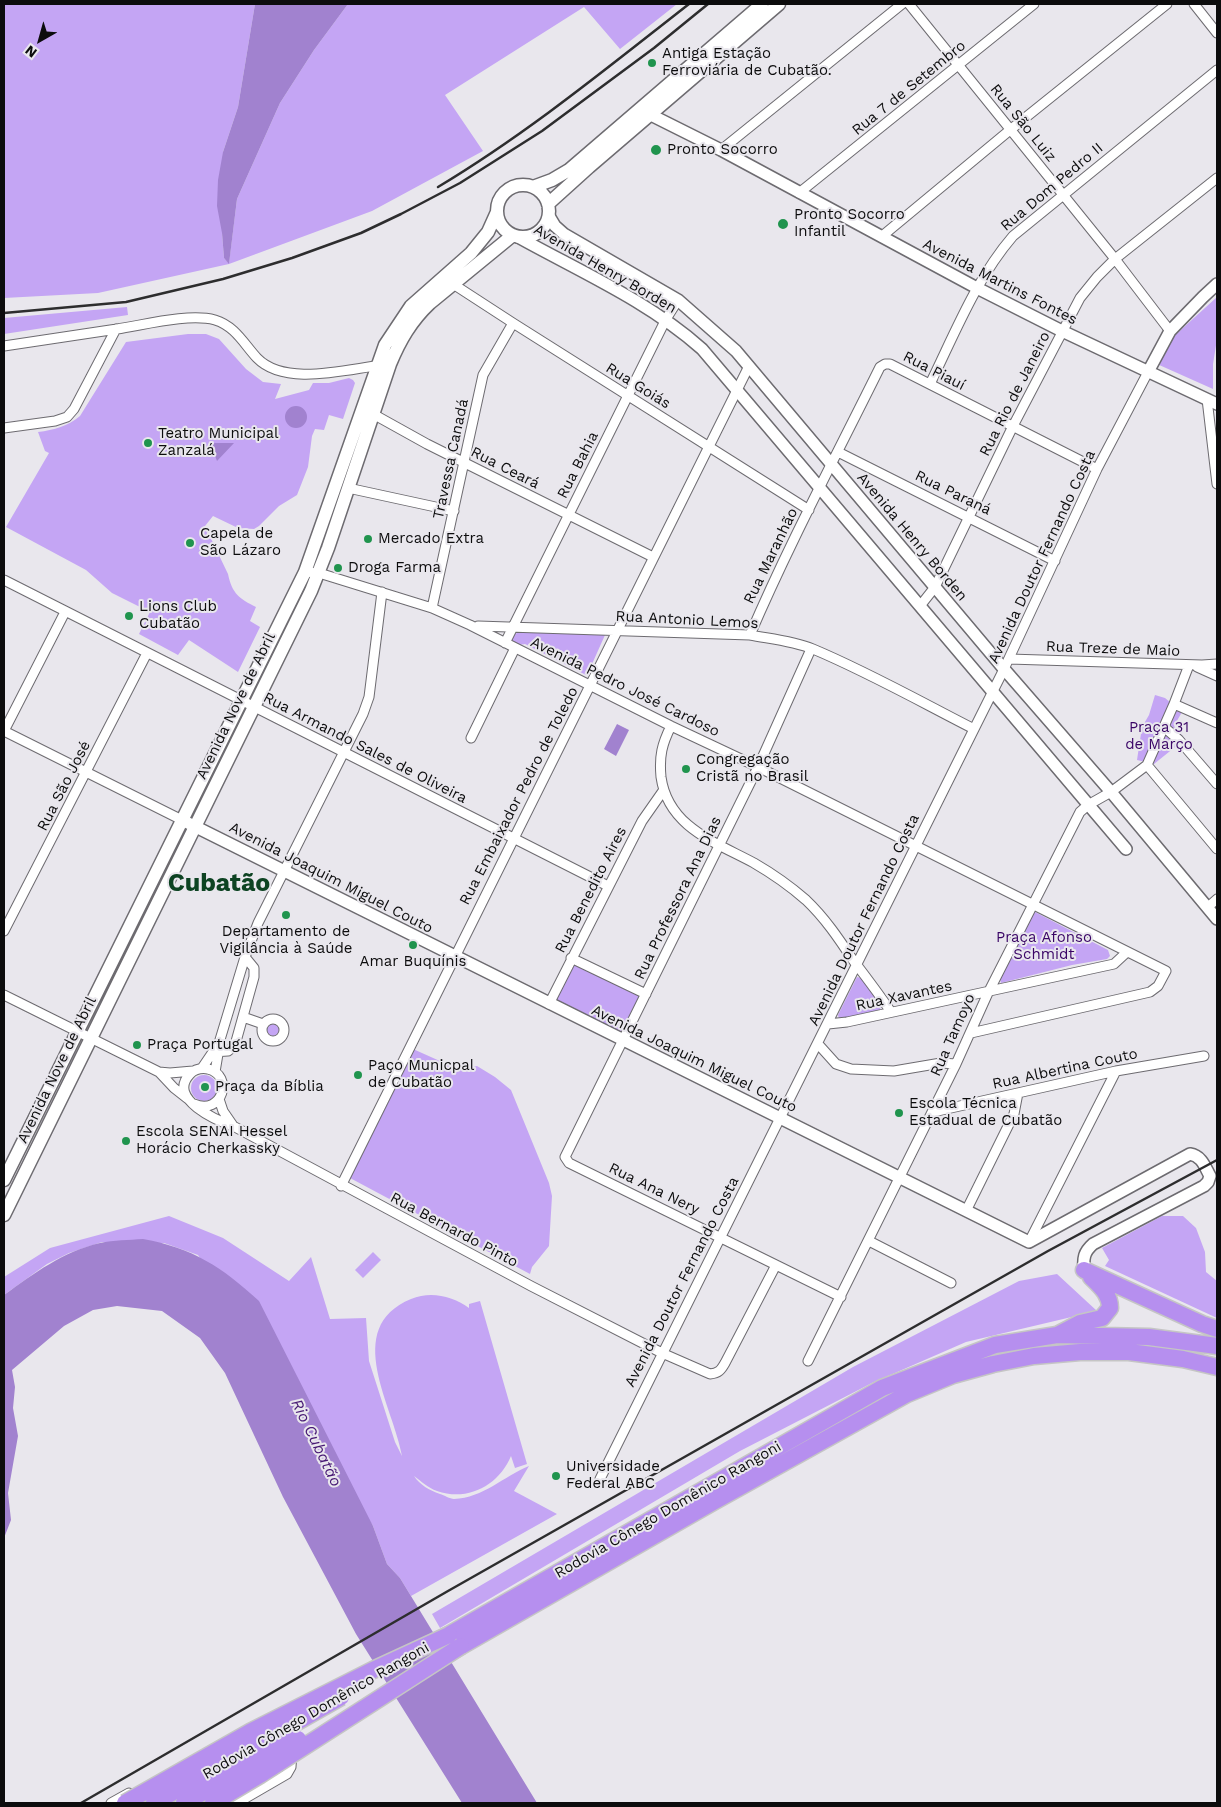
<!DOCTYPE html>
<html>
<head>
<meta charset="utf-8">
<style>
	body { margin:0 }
	#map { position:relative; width:1221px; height:1807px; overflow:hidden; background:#e9e7ed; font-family:"Work Sans",sans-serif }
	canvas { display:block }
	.frame { position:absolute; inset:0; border:5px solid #0c0c0d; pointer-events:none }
	.north { position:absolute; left:15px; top:15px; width:50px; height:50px; -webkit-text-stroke:4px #e9e7ed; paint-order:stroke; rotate:218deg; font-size:14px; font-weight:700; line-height:20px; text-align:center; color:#0c0c0d }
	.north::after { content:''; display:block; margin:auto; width:18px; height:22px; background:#0c0c0d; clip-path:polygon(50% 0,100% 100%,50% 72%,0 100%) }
</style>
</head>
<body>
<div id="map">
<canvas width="1221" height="1807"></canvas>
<div class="frame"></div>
<div class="north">N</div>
</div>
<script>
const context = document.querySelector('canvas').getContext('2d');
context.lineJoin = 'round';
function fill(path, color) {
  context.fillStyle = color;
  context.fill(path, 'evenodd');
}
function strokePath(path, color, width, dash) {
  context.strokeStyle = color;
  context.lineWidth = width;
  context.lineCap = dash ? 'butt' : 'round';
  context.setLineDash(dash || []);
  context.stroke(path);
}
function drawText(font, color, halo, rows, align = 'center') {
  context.font = font + ' "Work Sans",sans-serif';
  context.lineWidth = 4;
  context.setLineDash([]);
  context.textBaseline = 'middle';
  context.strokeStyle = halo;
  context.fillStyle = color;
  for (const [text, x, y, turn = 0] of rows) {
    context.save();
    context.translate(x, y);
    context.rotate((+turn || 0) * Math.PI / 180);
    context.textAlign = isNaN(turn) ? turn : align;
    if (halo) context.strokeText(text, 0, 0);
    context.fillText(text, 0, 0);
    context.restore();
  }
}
const green = new Path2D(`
	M4 4H255L238 107 223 152 222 233 224 258 229 263 237 199 280 103 314 50 348 4H677L620 49 584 7 445 95 483 151 372 211 229 264 98 293 4 298Z
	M1217 297V339L1213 364V389L1157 364 1172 338Z
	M127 307 128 315 4 334V318Z
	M188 334H206L219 339 246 369 263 382 281 384 275 399 309 390 313 383H329L349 378 353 380 355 383 343 419 329 415 324 430 315 429 312 436 308 467 297 495 279 506 259 526 254 529 238 528 213 516 205 526 228 574C232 594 240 599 256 607L250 621 260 627 238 672 189 640 178 655 139 634 150 612 112 593 86 570 6 527 49 453 45 451 38 432C54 430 68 426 80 416L126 342Z
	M519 630 603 631 605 635 588 673 586 675 525 644C520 645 513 646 512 639L513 635 519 632Z
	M1155 695 1165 698 1182 712 1174 726 1185 739 1154 764 1137 760 1142 727 1149 715Z
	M1035 912 1108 950 1110 956 1107 959 1072 965 1001 983 1000 979 1010 956 1033 914Z
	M574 962 641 995 621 1033 555 1001Z
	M857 977 861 978 881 1004 880 1010 839 1019 838 1015Z
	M267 1030a6 6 0 1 1 12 0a6 6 0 1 1-12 0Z
	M413 1049 460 1070 477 1066 495 1077 511 1090 549 1183 552 1196 549 1246 532 1267 530 1274 350 1178Z
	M191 1088a13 13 0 1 1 26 0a13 13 0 1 1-26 0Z
	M169 1216 223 1238 289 1281 311 1257 330 1319 366 1318 369 1361 395 1442 402 1456C394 1407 341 1328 411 1299 431 1291 452 1296 469 1308V1304L480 1301 527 1464 515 1468 511 1456C499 1485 468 1502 437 1491 428 1488 421 1481 414 1476 420 1485 429 1490 440 1494 444 1495 450 1499 454 1499 483 1498 504 1476 529 1466L514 1491 557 1514 411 1596 400 1578 387 1564 373 1526 198 1255 164 1243 102 1242 69 1253 47 1264 4 1295V1277L50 1248Z
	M1162 1216H1183L1196 1228 1205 1252 1206 1272 1217 1281V1318L1105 1266 1109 1260 1102 1248Z
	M373 1252 381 1260 363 1278 355 1270Z
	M1057 1274 1097 1311 966 1342 872 1383 740 1451 440 1628 432 1614 853 1367 1019 1281Z`);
const water = new Path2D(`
	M255 4H348L314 50 280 103 237 199 229 264 224 258 222 233 217 206 218 180 223 152 238 107Z
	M285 417a11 11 0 1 1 22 0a11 11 0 1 1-22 0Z
	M210 443H234L217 461Z
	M617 724 629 730 616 756 604 749Z
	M143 1239C193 1248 222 1267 259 1301L373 1526 387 1564 400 1578 537 1803H462L356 1634 283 1497 225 1373 200 1338 162 1311 117 1306 93 1310 64 1326 12 1370 15 1387 13 1408 18 1436 8 1493 11 1520 4 1538V1295C35 1273 62 1252 100 1243 114 1240 129 1240 143 1239Z`);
const minor = new Path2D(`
	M909 4 1115 259 1170 331
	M1194 4 1217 33
	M721 150 902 4
	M799 193 1034 4
	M881 237 1010 130 1167 4
	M453 284 513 323 809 510
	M4 346C42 340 79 335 117 329 144 325 189 313 215 320 235 326 244 344 257 358 285 387 347 369 382 365
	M930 384C955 333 976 279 1013 236L1217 70
	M1207 399 1217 484
	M373 414 427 444 653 557
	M4 428 55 421 67 417 74 409 116 329
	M838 452 1055 561
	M348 488 454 511
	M305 572 319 573 432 608 470 625 671 726 758 767 1166 971 1158 986 1150 992 971 1033
	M4 580 608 886
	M920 606 935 587 1013 426 1080 298 1097 277 1115 259 1217 178
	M432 608 483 375 513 323
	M478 626 750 635C771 639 793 641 813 649 868 672 921 702 974 729
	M750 635C789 544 836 456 880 367L885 364H890L1097 469
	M505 643 666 319 678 300
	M811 649 758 767 565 1157 569 1163 841 1297
	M1009 659 1202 665 1217 664
	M1197 667 1217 676
	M1174 704 1217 723
	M671 726C662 744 659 756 661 777 668 827 715 842 754 863 773 874 790 886 806 900 825 918 839 939 853 960 866 977 879 994 891 1012
	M1164 727 1179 740 1217 784
	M4 731 182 820
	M4 731 65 612
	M471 738 515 648
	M1147 765 1217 849
	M1208 907 1217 899
	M4 931 147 653
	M571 958 646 994
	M4 995 159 1072 170 1073 193 1071
	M549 1004 642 821 663 791
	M243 1017 263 1024
	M262 1030a11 11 0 1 1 22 0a11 11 0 1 1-22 0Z
	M828 1024 847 1022 1114 964 1127 952
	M818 1044 836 1064 851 1069 894 1071 941 1063 956 1064
	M213 1052 228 1051 235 1045 254 977V968L245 957
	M202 1068 219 1043 245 957 258 923 363 714 369 697 382 592
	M159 1072 174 1088 188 1099
	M215 1072 219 1048
	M219 1099 223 1111 234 1127
	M194 1104C223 1116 234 1075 208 1069 202 1068 195 1069 190 1074 166 1099 218 1121 235 1127L531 1286 662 1353 710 1374C719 1373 721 1370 725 1363L776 1265
	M933 1112 1116 1071 1204 1056
	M341 1186 749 366
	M966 1211 1014 1114 1018 1093
	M869 1241 951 1283
	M1029 1242 1116 1071
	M808 1361 956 1064 988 993 1080 812 1088 805 1111 792 1147 765 1174 704 1189 665
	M600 1479 1004 669 1097 469 1148 372
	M111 1803 129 1793
	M237 1803 287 1774 291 1767 292 1753`);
const tertiary = new Path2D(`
	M643 111 721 150 977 288 1062 331 1217 404
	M549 216 555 226 564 234 678 300 736 351 1004 669 1111 792 1217 919
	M518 237C581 272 648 301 702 349L1126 849
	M1148 372 1170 331 1203 297 1217 284
	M182 820 1029 1242 1190 1154C1202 1156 1205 1167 1210 1176L1208 1182 1204 1186 1093 1244C1084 1252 1083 1258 1084 1270`);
const secondary = new Path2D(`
	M497 211a26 26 0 1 1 52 0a26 26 0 1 1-52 0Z
	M533 187 552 180 569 170 762 4
	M548 204 589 167 779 4
	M4 1180 305 572 385 345 411 306 471 253 488 232 497 212
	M4 1215 311 591 328 548 390 364C400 340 411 321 430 303L513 235`);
const motorway = new Path2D(`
	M1084 1270 1202 1324 1217 1329
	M1059 1334 1080 1323 1102 1318 1110 1308C1110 1294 1100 1286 1091 1277
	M438 1641 882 1388 995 1345 1057 1335 1149 1337 1217 1346
	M449 1653 713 1502 907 1394 953 1375 993 1364 1034 1356 1080 1352H1129L1183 1359 1217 1367`);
const rail = new Path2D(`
	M438 187C528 133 607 68 689 4
	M4 313 126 302 223 279 292 258 361 233 401 214 460 183 542 131 654 48 708 4
	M81 1803 448 1591 1048 1251 1217 1160`);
const motorwayBridge = new Path2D(`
	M125 1803 250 1732 373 1670 449 1635
	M154 1803 341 1697
	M184 1803 298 1739
	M213 1803 260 1775 461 1646`);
const markers = [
	[652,63,5,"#20944e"],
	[656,150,6,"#20944e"],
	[783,224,6,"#20944e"],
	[148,443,5,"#20944e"],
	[368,539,5,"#20944e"],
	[190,543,5,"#20944e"],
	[338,568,5,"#20944e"],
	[129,616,5,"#20944e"],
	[686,769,5,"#20944e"],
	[286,915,5,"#20944e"],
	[413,945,5,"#20944e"],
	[137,1045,5,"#20944e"],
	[358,1075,5,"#20944e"],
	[205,1087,5,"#20944e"],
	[899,1113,5,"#20944e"],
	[126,1141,5,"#20944e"],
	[556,1476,5,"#20944e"]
];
const poiNames = [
	["Antiga Estação",662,54],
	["Ferroviária de Cubatão.",662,71],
	["Pronto Socorro",667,150],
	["Pronto Socorro",794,215],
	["Infantil",794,232],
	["Teatro Municipal",158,434],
	["Zanzalá",158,451],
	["Capela de",200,534],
	["São Lázaro",200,551],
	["Mercado Extra",378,539],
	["Droga Farma",348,568],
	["Lions Club",139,607],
	["Cubatão",139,624],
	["Congregação",696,760],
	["Cristã no Brasil",696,777],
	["Departamento de",286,932,"center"],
	["Vigilância à Saúde",286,949,"center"],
	["Amar Buquínis",413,962,"center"],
	["Praça Portugal",147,1045],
	["Paço Municpal",368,1066],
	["de Cubatão",368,1083],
	["Praça da Bíblia",215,1087],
	["Escola Técnica",909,1104],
	["Estadual de Cubatão",909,1121],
	["Escola SENAI Hessel",136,1132],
	["Horácio Cherkassky",136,1149],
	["Universidade",566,1467],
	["Federal ABC",566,1484]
];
const streetNames = [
	["Rua 7 de Setembro",909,88,-39],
	["Rua São Luiz",1023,123,51],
	["Rua Dom Pedro II",1052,187,-40],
	["Avenida Henry Borden",605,269,30],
	["Avenida Martins Fontes",1000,282,27],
	["Rua Piauí",934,371,27],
	["Rua Goiás",638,386,32],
	["Rua Rio de Janeiro",1015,394,-63],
	["Travessa Canadá",451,459,-78],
	["Rua Bahia",578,465,-63],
	["Rua Ceará",505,468,27],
	["Rua Paraná",953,493,26],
	["Avenida Henry Borden",912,537,50],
	["Rua Maranhão",771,556,-64],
	["Avenida Doutor Fernando Costa",1042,557,-65],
	["Rua Antonio Lemos",687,620,3],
	["Rua Treze de Maio",1113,649,2],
	["Avenida Pedro José Cardoso",625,687,26],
	["Avenida Nove de Abril",236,706,-64],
	["Rua Armando Sales de Oliveira",365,748,27],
	["Rua São José",64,786,-63],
	["Rua Embaixador Pedro de Toledo",519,796,-63],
	["Avenida Joaquim Miguel Couto",331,878,27],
	["Rua Benedito Aires",591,890,-63],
	["Rua Professora Ana Dias",678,898,-64],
	["Avenida Doutor Fernando Costa",864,920,-64],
	["Rua Xavantes",904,996,-12],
	["Rua Tamoyo",953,1035,-66],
	["Avenida Joaquim Miguel Couto",694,1059,26],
	["Rua Albertina Couto",1065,1069,-12],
	["Avenida Nove de Abril",57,1070,-64],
	["Rua Ana Nery",654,1189,26],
	["Rua Bernardo Pinto",454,1230,28],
	["Avenida Doutor Fernando Costa",682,1282,-63],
	["Rodovia Cônego Domênico Rangoni",668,1510,-30],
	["Rodovia Cônego Domênico Rangoni",316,1711,-30]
];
const parkNames = [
	["Praça 31",1159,728],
	["de Março",1159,745],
	["Praça Afonso",1044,938],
	["Schmidt",1044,955]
];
const waterNames = [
	["Rio Cubatão",316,1443,64]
];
const townNames = [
	["Cubatão",219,884]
];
fill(green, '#c4a5f4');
fill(water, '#a182cf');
strokePath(minor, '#6d6b70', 11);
strokePath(tertiary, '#6d6b70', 14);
strokePath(secondary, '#6d6b70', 15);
strokePath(motorway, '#c5c5c5', 19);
strokePath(minor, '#fff', 9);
strokePath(tertiary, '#fff', 11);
strokePath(secondary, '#fff', 12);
strokePath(motorway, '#b68fef', 16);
strokePath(rail, '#2d2d2e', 2.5);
strokePath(motorwayBridge, '#c5c5c5', 19, []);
strokePath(motorwayBridge, '#b68fef', 16);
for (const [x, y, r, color] of markers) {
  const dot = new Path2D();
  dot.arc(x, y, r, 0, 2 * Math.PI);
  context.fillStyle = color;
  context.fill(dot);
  strokePath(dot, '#e9e7ed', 2);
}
drawText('15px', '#0c0c0d', '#e9e7ed', poiNames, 'left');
drawText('15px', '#0c0c0d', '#e9e7ed', streetNames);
drawText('15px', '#3a0566', '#e9e7ed', parkNames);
drawText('italic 16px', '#471974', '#e9e7ed', waterNames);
drawText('bold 25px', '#0d4322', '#e9e7ed', townNames);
</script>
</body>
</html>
